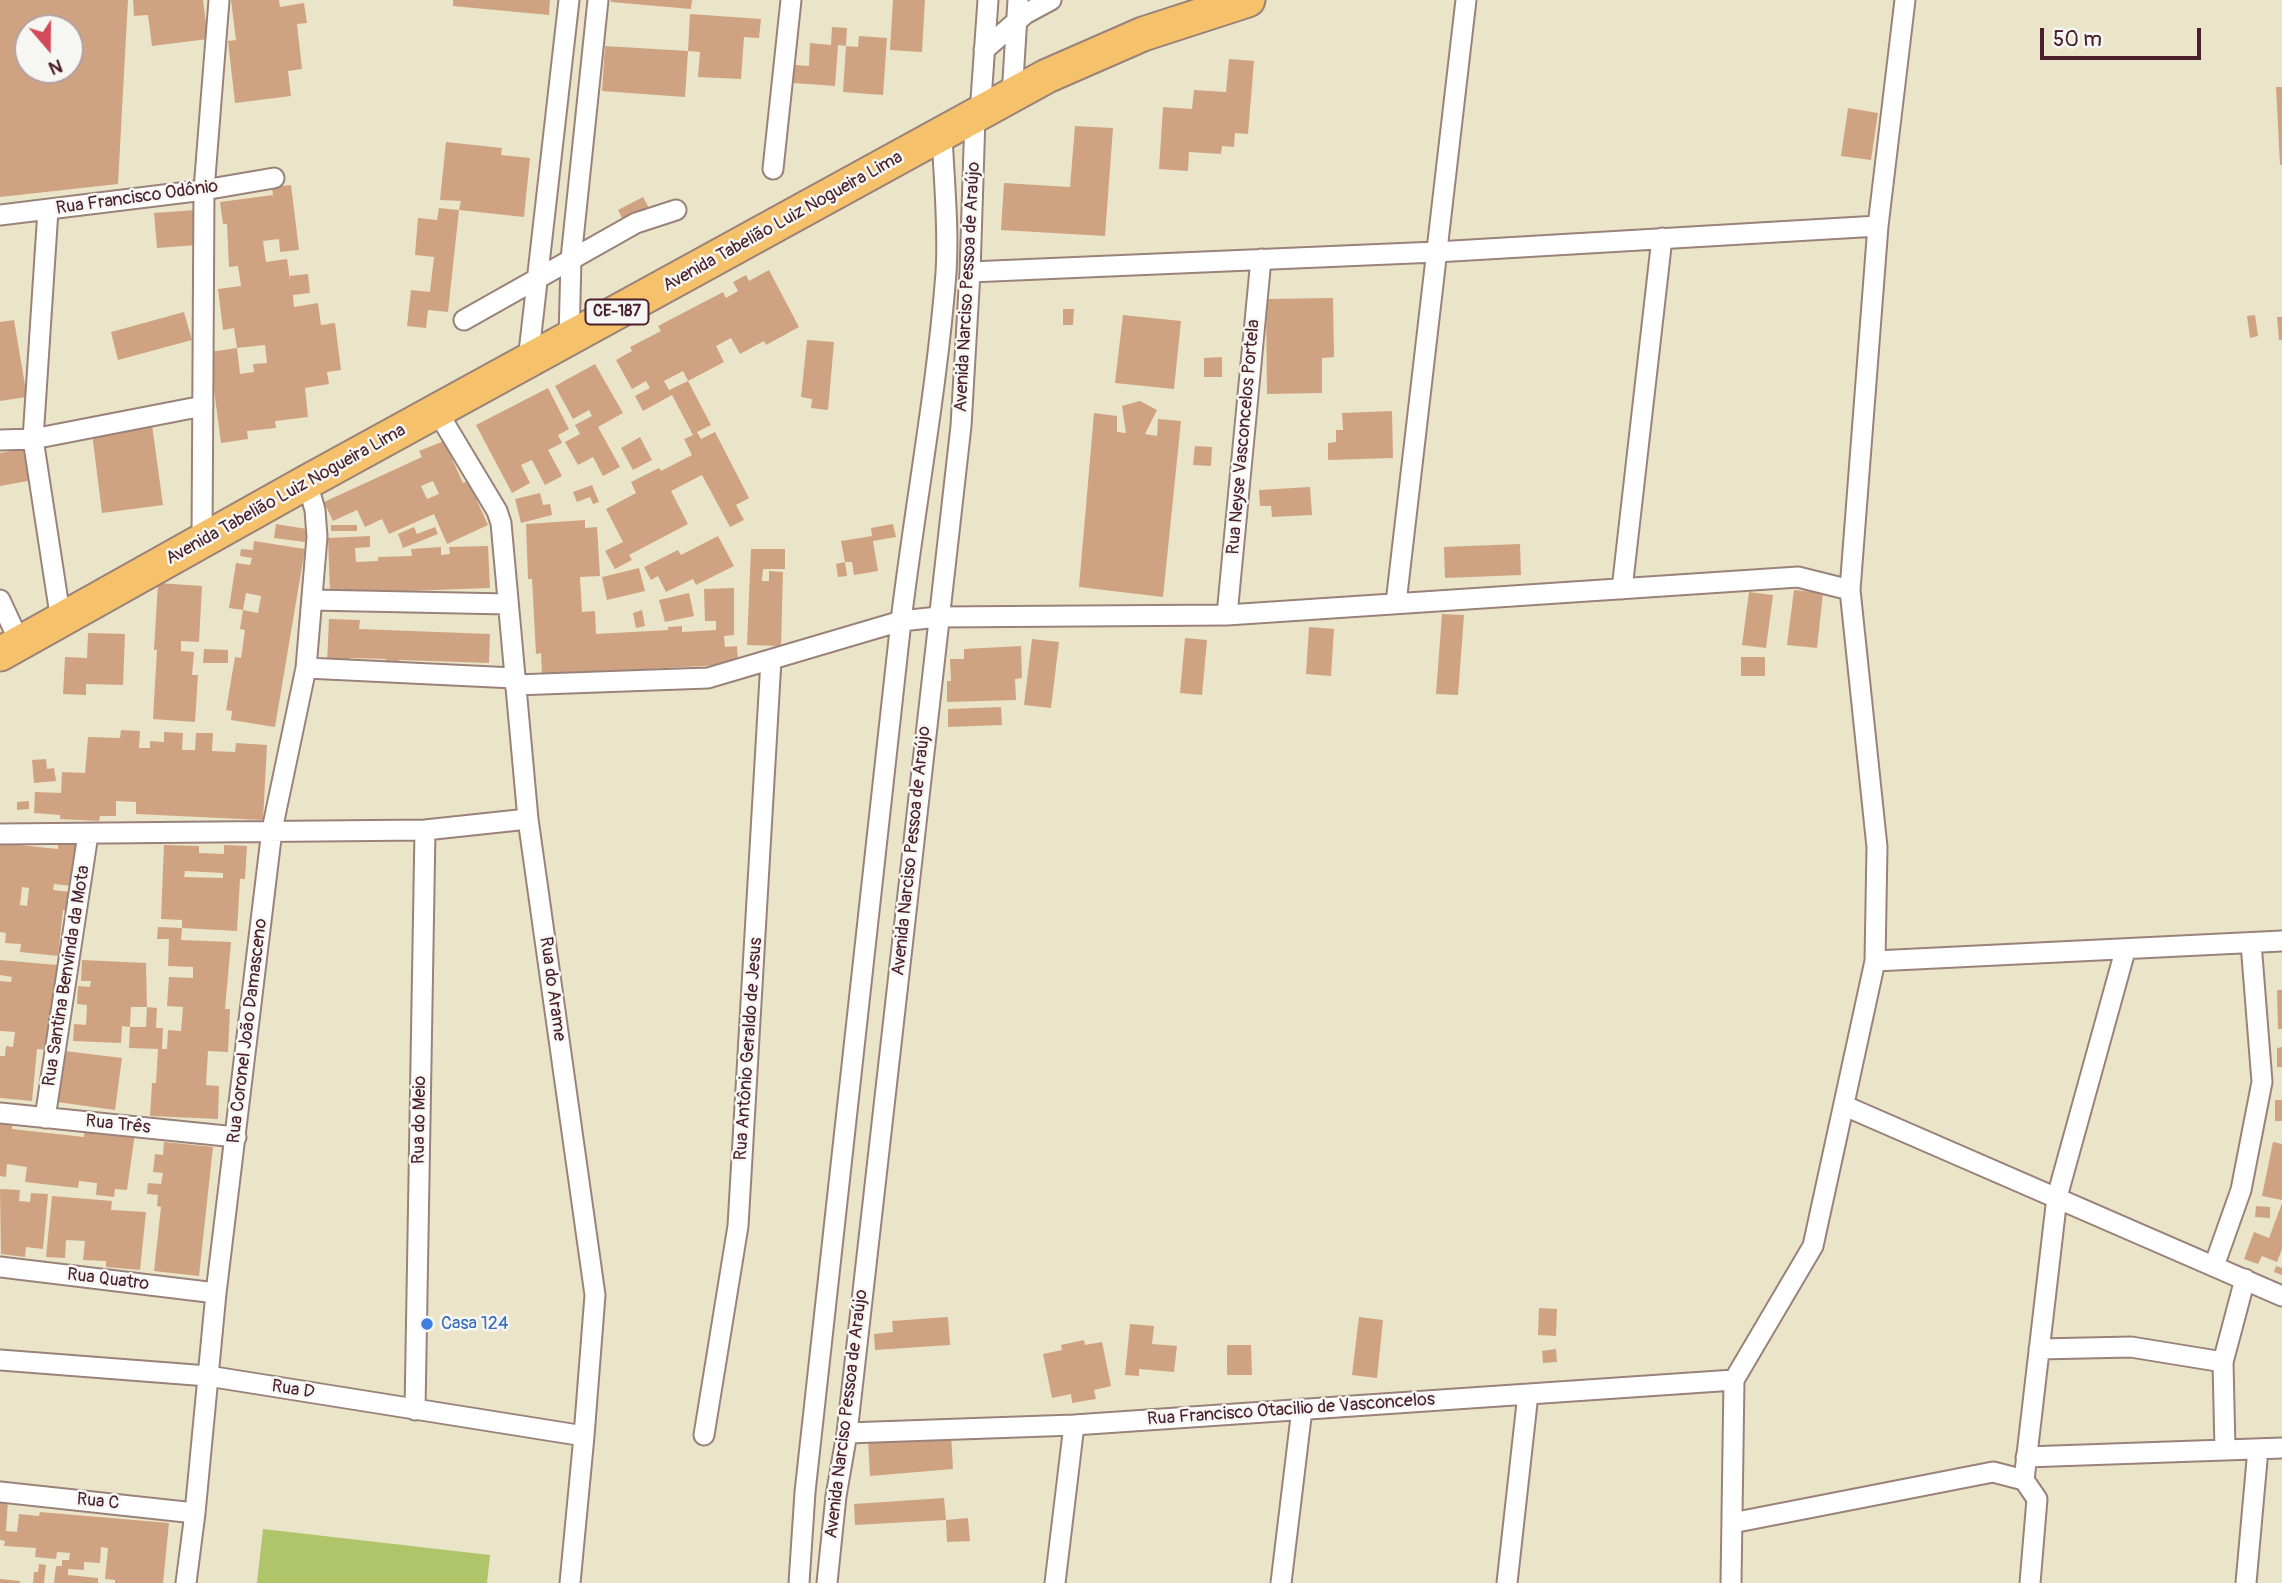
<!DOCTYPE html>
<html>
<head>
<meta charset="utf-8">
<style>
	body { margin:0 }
	#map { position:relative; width:2282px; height:1583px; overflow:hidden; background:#eae5c9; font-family:Pangolin,sans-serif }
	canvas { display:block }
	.north { position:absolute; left:14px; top:14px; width:70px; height:70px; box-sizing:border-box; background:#f6f6f2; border:2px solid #b1a0a2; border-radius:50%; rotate:160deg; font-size:19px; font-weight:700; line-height:28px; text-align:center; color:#4a1f2b }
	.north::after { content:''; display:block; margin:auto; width:24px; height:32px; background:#d1495b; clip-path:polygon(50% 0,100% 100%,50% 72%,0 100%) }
	.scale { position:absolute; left:2040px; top:28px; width:161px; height:32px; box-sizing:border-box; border:4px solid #4a1f2b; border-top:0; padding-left:9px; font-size:21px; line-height:24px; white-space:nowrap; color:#4a1f2b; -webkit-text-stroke:5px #f6f6f2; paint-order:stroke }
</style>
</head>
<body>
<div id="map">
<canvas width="2282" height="1583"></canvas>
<div class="north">N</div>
<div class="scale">50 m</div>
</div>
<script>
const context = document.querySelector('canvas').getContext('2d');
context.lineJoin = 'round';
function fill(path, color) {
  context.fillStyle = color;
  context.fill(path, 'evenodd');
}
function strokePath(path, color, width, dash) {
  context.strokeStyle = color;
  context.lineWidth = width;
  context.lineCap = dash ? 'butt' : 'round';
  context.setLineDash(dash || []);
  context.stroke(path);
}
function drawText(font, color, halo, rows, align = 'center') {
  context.font = font + ' Pangolin,sans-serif';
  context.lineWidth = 5;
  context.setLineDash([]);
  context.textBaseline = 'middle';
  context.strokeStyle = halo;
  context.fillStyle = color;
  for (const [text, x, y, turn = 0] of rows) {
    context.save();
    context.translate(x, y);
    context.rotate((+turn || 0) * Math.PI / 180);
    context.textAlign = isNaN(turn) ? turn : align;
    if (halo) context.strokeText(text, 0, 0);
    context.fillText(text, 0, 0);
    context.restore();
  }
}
const green = new Path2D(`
	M263 1529 490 1555 487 1583H257Z`);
const building = new Path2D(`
	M0 0H128L118 184 0 197ZM28 28H70V70H28Z
	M133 0H203L208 39 152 46 148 15 134 16Z
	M231 0H279L280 7 304 3 307 23 297 24 302 69 288 71 291 96 235 103 228 41 236 40Z
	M453 0H550L549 15 453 6Z
	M611 0H692L691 9 611 2Z
	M893 0H925L922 52 890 50Z
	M690 14 761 19 759 38 744 37 741 79 698 77 700 52 688 51 685 97 602 91 605 46 688 51Z
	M832 27 847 28 846 46 838 45 835 86 793 83 795 65 809 66 810 43 831 45Z
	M859 36 887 38 883 95 843 92 846 46 858 47Z
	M1229 59 1254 61 1248 134 1235 133 1234 147 1222 146 1221 154 1189 152 1188 171 1159 169 1163 107 1192 109 1194 90 1226 92Z
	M2276 87H2282V165H2280Z
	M1848 108 1878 113 1871 160 1841 156Z
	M1075 126 1113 128 1105 236 1001 230 1004 183 1070 187Z
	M446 142 502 148 501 155 530 158 524 217 459 210 461 201 440 200Z
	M291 185 299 250 280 252 279 239 263 241 266 262 287 259 290 280V276L308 274 310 293 293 295 294 307 318 303 321 325 335 323 341 370 327 372 329 384 305 388 308 417 275 421 276 428 247 431 248 439 221 443 209 352 237 348 234 328 223 330 218 289 241 286 238 266 229 267 227 224H223L220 202 273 195 272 187ZM265 345 267 363 253 364 254 372 240 374 237 348Z
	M643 197 649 208 624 222 618 210Z
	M439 208 459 210 448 312 428 310 426 328 407 326 411 290 430 292 434 257 415 255 418 218 437 220Z
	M195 210 197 245 157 248 154 213Z
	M769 270 799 327 766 345 764 341 740 354 731 338 716 346 724 362 688 381 683 371 664 381 669 390 688 381 711 425 697 432 701 439 715 432 749 498 736 505 744 520 730 527 702 475 671 491 688 524 629 555 632 560 615 569 605 551 623 542 606 509 636 493 631 482 659 468 661 471 692 455 684 439 693 435 672 395 643 411 635 396 650 388 646 381 632 389 616 360 632 351 630 347 661 331 658 326 723 292 726 298 738 291 733 282 746 275 749 281Z
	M1333 298 1334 357 1322 358V393L1267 394 1266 299Z
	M1063 309H1074L1073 325H1063Z
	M184 312 192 340 118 360 111 332Z
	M1123 315 1181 321 1174 389 1115 383Z
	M2255 315 2258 336 2250 338 2247 316Z
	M2277 317H2282V340H2279Z
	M14 320 27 397 0 401V322Z
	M807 340 834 342 828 410 811 408 812 399 801 397Z
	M1222 357V377H1204V358Z
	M595 364 623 413 598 427 620 467 603 476 593 457 578 465 565 442 580 434 575 425 592 416 589 410 573 419 555 386Z
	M548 388 569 429 558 435 562 443 548 450 562 476 545 485 532 460 521 465 530 483 512 493 476 425Z
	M1140 401 1157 410 1145 434 1157 436 1158 419 1181 421 1163 597 1079 587 1094 413 1117 416V432L1126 433 1122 406Z
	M1392 411 1393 458 1328 460V443L1336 442V430H1343L1342 413Z
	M152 425 163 505 102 513 92 433Z
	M640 437 652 460 633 470 621 448Z
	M444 441 463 483 468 481 488 525 447 544 434 514 389 534 382 519 365 527 357 510 333 521 324 502 422 457 419 451ZM433 481 439 494 427 499 421 486Z
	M1195 446 1212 447 1211 466 1193 465Z
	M28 448 33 480 0 486V453Z
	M592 485 599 502 593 504 590 497 577 502 573 492Z
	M1310 487 1312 515 1272 517 1271 506H1260L1259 490Z
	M540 493 543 505 550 504 552 515 521 523 515 499Z
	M585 520V528L597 527 600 576 580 577 582 612 595 611 596 634 668 630V627L682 626V632L716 630V621H705L704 589 734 588V635L724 636 725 647 737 646 738 664 542 675 541 653 536 654 532 579H528L526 524Z
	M276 524 307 529 305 542 274 538Z
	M893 524 896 537 873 541 878 571 854 575 852 562H845L841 541 872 536 871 528Z
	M331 525H357V531H331Z
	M414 527 417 534 435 527 438 534 403 548 398 534Z
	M370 536V547L355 548 356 562 378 561V557L412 556 411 549 441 547V555L450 554 449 547 488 546 490 588 379 592V590L330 592 328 538Z
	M718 536 734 566 696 585 693 579 666 592 658 576 651 580 644 567 678 550 681 555Z
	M254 541 305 549 275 727 231 720 232 711 226 710 235 657 241 658 245 630 240 629 243 610 258 613 261 596 246 593 243 610 229 608 236 563 250 565 252 558 240 556 241 549 253 550Z
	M1520 544 1521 575 1445 578 1444 547Z
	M751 549H785V569H763L762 581H769V571L783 572 781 646 747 645Z
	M845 562 847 576 838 577 836 564Z
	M639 568 645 591 607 600 602 577Z
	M158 583 202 586 199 642 181 641V651L194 652 192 675H198L195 722 153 719 157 650H154Z
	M1794 590 1823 593 1817 648 1787 645Z
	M1749 592 1773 595 1766 648 1742 645Z
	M689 593 694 616 665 622 659 600Z
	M642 610 645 626 636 628 633 613Z
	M1442 614 1464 615 1458 695 1436 694Z
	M329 619 360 620 359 629 490 634 489 663 399 660V665L386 664V659L350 658 349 664 327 663Z
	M1309 627 1334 629 1331 676 1306 674Z
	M88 633 125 634 123 685 86 684V695L63 694 65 657 87 658Z
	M1185 638 1207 640 1202 695 1180 693Z
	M1032 639 1059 642 1051 708 1024 705Z
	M1021 646 1022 678 1015 679 1016 700 947 702V681H951L950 659H964V649Z
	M204 649 228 650V663H203Z
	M1741 657H1765V676H1741Z
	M1001 707 1002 725 948 727V709Z
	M121 730 140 731 139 748H150V741L164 742V732L183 733 182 750H195L196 733H213L212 751 235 752 236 743 267 745 263 820 136 814V802L116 801V816H100L99 821 60 819V815L34 813 35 792 61 793 62 772 85 773 88 737 120 738Z
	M46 759 47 769 54 768 56 781 34 783 32 760Z
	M29 801V809L17 810V802Z
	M0 843 58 849V843L76 845 72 886 54 884 53 890 71 892 70 910H63L58 956 20 952 21 944 5 943 6 933 0 932ZM22 887 29 888 27 906 20 905Z
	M164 845 199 846V853L224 854V845L247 846 245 879H240L237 931 182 928V920L161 919ZM185 871 223 873V878L184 877Z
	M158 927 182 928 181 940 231 942 225 1009H230L228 1052 208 1051 206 1085 219 1086 218 1119 150 1116 152 1083H156L158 1049 129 1048 130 1027H146L147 1007H131L130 1027 122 1026 121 1043 73 1041 74 1024 86 1025 87 1005 77 1004 78 986 90 987 91 981H81L82 960 146 963 147 1007 157 1008 156 1028H163L162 1049H167L168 1030 181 1031 183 1007 167 1006 169 977 193 978V967L168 966 169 939H157Z
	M0 960 57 965 48 1050 37 1049 32 1101 0 1098V1056H5L6 1046 13 1047 15 1032 0 1031V981L11 982 12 977 0 975Z
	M2277 990H2282V1029H2278Z
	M2282 1047V1067H2277V1048Z
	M65 1051 122 1058 115 1110 57 1102Z
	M2275 1100H2282V1121H2275Z
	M0 1122 12 1123V1129L84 1137 85 1127 135 1133 127 1190 115 1189 114 1197 96 1195 97 1183 79 1181 78 1188 25 1182 27 1167 7 1164 6 1177 0 1176Z
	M164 1142 213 1147 199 1276 154 1271 161 1207 157 1206 158 1195 147 1194 148 1183 161 1184 163 1173 153 1172 155 1154 163 1155Z
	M2273 1142 2282 1144V1200L2262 1196Z
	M0 1189 20 1190 19 1201 30 1202 31 1193 48 1194 43 1249 26 1247 25 1257 1 1254Z
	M52 1196 112 1201 111 1210 146 1212 140 1270 106 1267V1261L83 1260 85 1241 66 1240 65 1258 46 1257Z
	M2282 1203V1249L2277 1262 2262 1256 2258 1264 2244 1259 2254 1232 2269 1238Z
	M2256 1206 2270 1207V1218L2255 1217Z
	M2276 1266 2282 1268V1275L2274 1272Z
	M1539 1308 1557 1309 1556 1336 1538 1335Z
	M948 1317 950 1345 875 1350 874 1334 893 1332 892 1321Z
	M1359 1317 1383 1320 1377 1378 1352 1375Z
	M1130 1324 1154 1326 1152 1344 1177 1346 1174 1372 1139 1369V1376L1125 1375Z
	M1084 1340 1085 1345 1102 1342 1111 1386 1094 1390 1096 1399 1072 1403 1071 1394 1052 1398 1043 1354 1062 1350 1061 1345Z
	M1227 1345H1251L1252 1375H1227Z
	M1556 1349 1557 1362 1543 1363 1542 1351Z
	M951 1433 953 1469 870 1476 868 1439Z
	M944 1498 946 1520 855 1525 854 1504Z
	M0 1499 8 1500 6 1531 17 1532 19 1514 39 1516 40 1512 169 1523 163 1583H115V1580L105 1579 108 1548 101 1547 100 1563 84 1562V1570L68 1569V1575L98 1578V1583H54L56 1566H62V1560H69L70 1553 57 1552 56 1559 35 1557 36 1548 4 1546 5 1541 0 1540Z
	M968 1518 970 1541 947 1542 946 1520Z
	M39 1564 46 1565 44 1583H33L34 1572H38Z
	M0 1579 20 1581V1583H0Z`);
const minor = new Path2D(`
	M984 50 1025 14 1051 0
	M1012 96 1018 0
	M980 114 988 0
	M773 169 791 0
	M48 210 33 439 61 621
	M0 215 204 190 274 178
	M970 272 1436 252 1878 226
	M464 320 636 223 676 210
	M569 339 571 259 598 0
	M528 361 569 0
	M437 411 497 511 501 523 528 819 595 1295 584 1436 570 1583
	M0 440 33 439 203 406
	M202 542 204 190 219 0
	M1622 589 1662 238
	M0 600 20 643
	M312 600 508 604
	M1396 603 1466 0
	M1227 615 1261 259
	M306 668 514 678
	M515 685 708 678 901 621 938 617 1227 615 1798 577 1850 590
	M0 834 425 830 528 819
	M1875 961 2282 941
	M1845 1106 2282 1296
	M0 1113 236 1137
	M45 1118 88 834
	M2214 1266 2241 1190 2262 1082 2251 943
	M0 1267 216 1293
	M2039 1349 2131 1347 2223 1362
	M0 1360 208 1376 584 1436
	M415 1410 425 830
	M847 1433 1074 1425 1734 1380
	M704 1435 738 1226 771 660
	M2225 1450 2223 1362 2245 1279
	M2026 1457 2282 1448
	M2024 1480 2057 1197 2125 951
	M0 1492 195 1513
	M1732 1523 1993 1472 2024 1480 2037 1499 2030 1583
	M186 1583 195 1513 216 1293 272 830 306 668 317 537 315 510 307 482
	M799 1583 805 1492 901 621C915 505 937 390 946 273 949 228 944 181 942 135
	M827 1583 836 1496 847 1433 961 426 970 272 975 117
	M1055 1583 1074 1425
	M1281 1583 1302 1409
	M1507 1583 1528 1394
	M1731 1583 1734 1380 1813 1246 1875 961 1877 847 1850 590 1878 226 1905 0
	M2246 1583 2258 1449`);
const trunk = new Path2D(`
	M0 654 307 482 1047 76 1143 34 1248 0`);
const markers = [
	[427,1324,7,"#3f7fe0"]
];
const shields = [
	[617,312,63]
];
const shieldNames = [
	["CE-187",617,312]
];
const streetNames = [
	["Rua Francisco Odônio",137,198,-8],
	["Avenida Tabelião Luiz Nogueira Lima",783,222,-29],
	["Avenida Narciso Pessoa de Araújo",968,287,-87],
	["Rua Neyse Vasconcelos Portela",1244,437,-85],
	["Avenida Tabelião Luiz Nogueira Lima",286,495,-29],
	["Avenida Narciso Pessoa de Araújo",912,851,-84],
	["Rua Santina Benvinda da Mota",67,976,-81],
	["Rua do Arame",552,989,82],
	["Rua Coronel João Damasceno",248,1031,-83],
	["Rua Antônio Geraldo de Jesus",749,1049,-86],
	["Rua do Meio",420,1120,-89],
	["Rua Três",118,1125,6],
	["Rua Quatro",108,1280,7],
	["Rua D",293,1390,9],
	["Rua Francisco Otacilio de Vasconcelos",1291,1410,-4],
	["Avenida Narciso Pessoa de Araújo",847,1414,-83],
	["Rua C",98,1502,6]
];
const shopNames = [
	["Casa 124",441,1324]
];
fill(green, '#b0c569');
fill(building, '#cfa382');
strokePath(minor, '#9a827a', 23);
strokePath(trunk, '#9a827a', 37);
strokePath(minor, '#fff', 19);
strokePath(trunk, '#f5c16b', 33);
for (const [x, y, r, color] of markers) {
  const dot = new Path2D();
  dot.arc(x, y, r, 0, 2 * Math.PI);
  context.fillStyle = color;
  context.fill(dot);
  strokePath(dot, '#f6f6f2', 2.5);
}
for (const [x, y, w] of shields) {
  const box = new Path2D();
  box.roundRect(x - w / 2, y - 12.5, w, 25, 5);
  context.fillStyle = '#f6f6f2';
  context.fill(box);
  strokePath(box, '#4a1f2b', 2);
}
drawText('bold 16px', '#4a1f2b', null, shieldNames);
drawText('18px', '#4a1f2b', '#f6f6f2', streetNames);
drawText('18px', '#366cbe', '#f6f6f2', shopNames, 'left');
</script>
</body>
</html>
